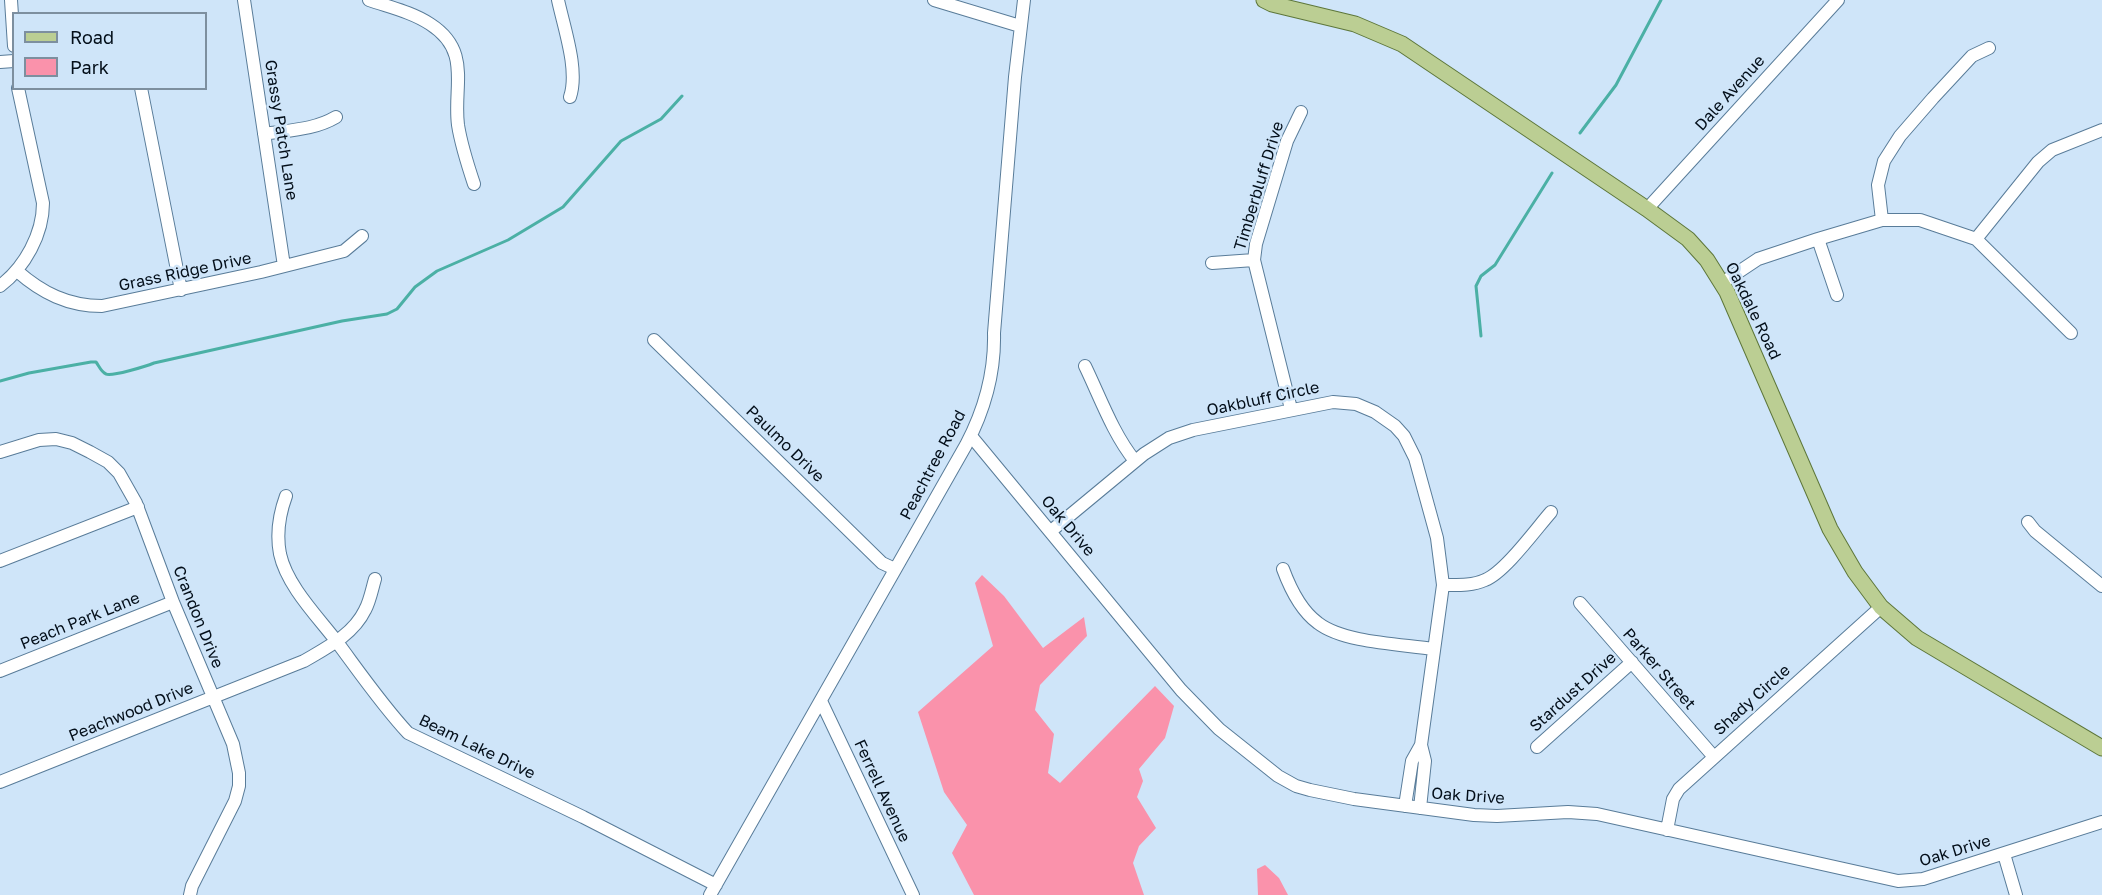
<!DOCTYPE html>
<html>
<head>
<meta charset="utf-8">
<style>
	body { margin:0 }
	#map { position:relative; width:2102px; height:895px; overflow:hidden; background:#cfe5f9; font-family:"Golos Text",sans-serif }
	canvas { display:block }
	.legend { position:absolute; left:12px; top:12px; width:195px; height:78px; box-sizing:border-box; background:#cfe5f9; border:2px solid #7d8f9f; margin:0; padding:8px 10px; list-style:none; font-size:18px; color:#030e19 }
	.legend li { display:flex; align-items:center; gap:12px; height:30px }
	.legend b { width:30px; border:2px solid #7d8f9f }
</style>
</head>
<body>
<div id="map">
<canvas width="2102" height="895"></canvas>
<ul class="legend">
<li><b style="height:8px;background:#bbce93"></b>Road</li>
<li><b style="height:16px;background:#fa92ab"></b>Park</li>
</ul>
</div>
<script>
const context = document.querySelector('canvas').getContext('2d');
context.lineJoin = 'round';
function fill(path, color) {
  context.fillStyle = color;
  context.fill(path, 'evenodd');
}
function strokePath(path, color, width, dash) {
  context.strokeStyle = color;
  context.lineWidth = width;
  context.lineCap = dash ? 'butt' : 'round';
  context.setLineDash(dash || []);
  context.stroke(path);
}
function drawText(font, color, halo, rows, align = 'center') {
  context.font = font + ' "Golos Text",sans-serif';
  context.lineWidth = 5;
  context.setLineDash([]);
  context.textBaseline = 'middle';
  context.strokeStyle = halo;
  context.fillStyle = color;
  for (const [text, x, y, turn = 0] of rows) {
    context.save();
    context.translate(x, y);
    context.rotate((+turn || 0) * Math.PI / 180);
    context.textAlign = isNaN(turn) ? turn : align;
    if (halo) context.strokeText(text, 0, 0);
    context.fillText(text, 0, 0);
    context.restore();
  }
}
const green = new Path2D(`
	M982 575 1004 596 1043 648 1084 617 1087 636 1040 685 1035 710 1054 734 1048 773 1060 783 1155 686 1174 706 1165 738 1139 769 1143 781 1137 797 1156 828 1139 846 1133 863 1144 895H974L952 853 967 825 944 792 918 712 993 646 975 583Z
	M1265 865 1279 878 1288 895H1258L1257 869Z`);
const stream = new Path2D(`
	M1580 133 1616 85 1661 0
	M1481 336 1476 286 1481 276 1495 265 1552 173
	M0 381 29 373 91 362H96C99 366 101 372 106 374 111 377 147 366 154 363L342 321 387 314 397 309 415 287 437 271 508 240 563 207 621 141 661 119 682 96`);
const minor = new Path2D(`
	M11 0 14 46
	M244 0 284 266
	M369 0C389 7 412 12 430 24 472 51 453 86 458 125 461 144 468 166 474 184
	M558 0C564 28 579 70 570 97
	M934 0 1020 26
	M0 62 14 61
	M141 88 181 290
	M264 134C289 130 314 130 336 117
	M1647 209 1838 0
	M1882 220 1878 185 1884 161 1900 136 1933 98 1972 56 1989 48
	M1818 239 1837 295
	M1976 239 2038 162 2052 150 2102 130
	M1212 263 1254 260
	M17 271C42 293 68 306 102 306L261 272 344 251 362 236
	M1722 283 1758 259 1818 239 1882 220H1920L1976 239 2071 333
	M0 286C25 267 43 234 43 203L18 88
	M654 340 882 563 895 569
	M1085 366C1100 397 1113 434 1135 461
	M1291 409 1254 260 1256 244 1287 141 1301 112
	M971 436 1181 690 1219 729 1278 776 1296 786 1310 790 1354 799 1474 815 1497 816 1568 812 1597 814 1898 881 1923 879 2102 822
	M0 452 39 440 56 439 72 443 90 452 108 462 119 473 136 503 173 602 233 744 239 773V786L235 801 192 886 190 895
	M286 496C279 515 276 533 280 554 287 586 318 617 337 642 360 673 382 705 408 733L583 817 716 885
	M2028 522 2035 531 2102 586
	M1051 531 1144 454 1169 438 1193 430 1333 402 1356 404 1375 412 1395 426 1404 436 1415 458 1437 538 1443 585 1421 745
	M0 561 138 507
	M1283 569C1290 588 1300 610 1318 623 1344 643 1401 644 1434 649
	M1443 585C1457 585 1472 586 1485 580 1505 572 1536 529 1551 512
	M1580 603 1714 757
	M0 671 173 602
	M821 701 913 895
	M1537 747 1632 662
	M0 782 304 661C326 648 353 635 365 610 370 601 372 589 375 579
	M1405 806 1412 761 1421 745 1425 761 1420 808
	M1667 830 1673 799 1679 789 1881 607
	M2004 854 2016 895
	M710 895 966 445C984 411 995 372 994 333L1015 77 1024 0`);
const major = new Path2D(`
	M1264 0 1272 4 1355 24 1402 44 1647 209 1688 239 1707 260 1727 292 1830 529 1855 572 1881 607 1917 638 2102 748`);
const streetNames = [
	["Dale Avenue",1730,93,-48],
	["Grassy Patch Lane",281,130,81],
	["Timberbluff Drive",1259,186,-73],
	["Grass Ridge Drive",185,272,-12],
	["Oakdale Road",1753,311,64],
	["Oakbluff Circle",1263,399,-12],
	["Paulmo Drive",785,444,44],
	["Peachtree Road",933,465,-62],
	["Oak Drive",1068,526,50],
	["Crandon Drive",198,617,68],
	["Peach Park Lane",80,621,-22],
	["Parker Street",1659,669,49],
	["Stardust Drive",1573,692,-42],
	["Shady Circle",1752,700,-42],
	["Peachwood Drive",131,712,-22],
	["Beam Lake Drive",477,747,26],
	["Ferrell Avenue",882,791,65],
	["Oak Drive",1468,796,4],
	["Oak Drive",1955,851,-17]
];
fill(green, '#fa92ab');
strokePath(stream, '#4bb0a5', 3);
strokePath(minor, '#597c99', 14);
strokePath(major, '#5d763a', 17);
strokePath(minor, '#fff', 12);
strokePath(major, '#bbce93', 15);
drawText('16px', '#030e19', '#cfe5f9', streetNames);
</script>
</body>
</html>
